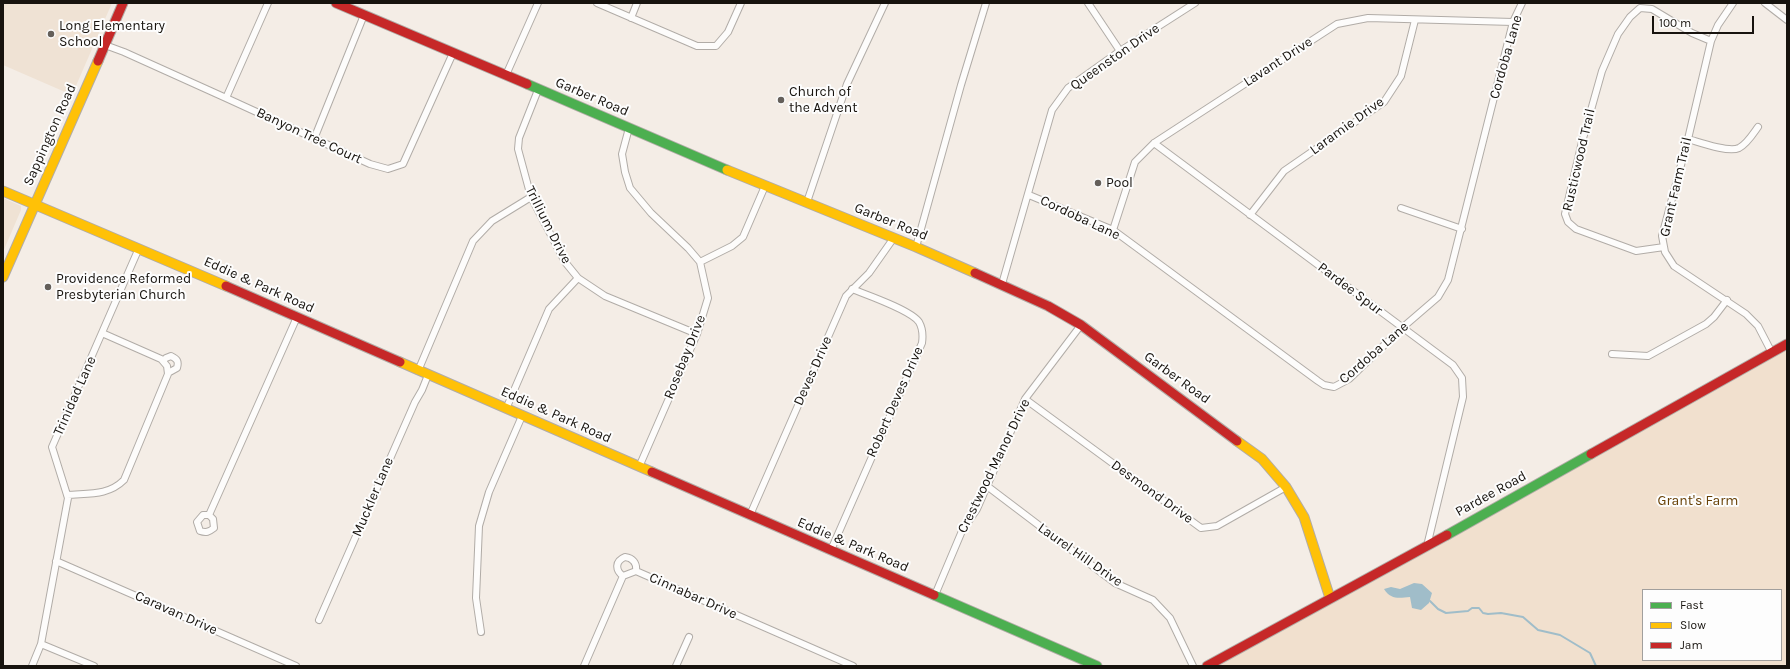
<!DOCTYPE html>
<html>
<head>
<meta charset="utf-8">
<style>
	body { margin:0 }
	#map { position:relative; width:1790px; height:669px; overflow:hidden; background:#f4ede6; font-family:Karla,sans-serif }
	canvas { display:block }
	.frame { position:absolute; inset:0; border:4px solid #17130e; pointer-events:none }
	.legend { position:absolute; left:1642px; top:589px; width:140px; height:72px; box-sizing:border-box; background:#fdfdfd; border:1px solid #a19f9d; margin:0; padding:5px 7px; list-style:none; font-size:12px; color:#17130e }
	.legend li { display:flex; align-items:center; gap:8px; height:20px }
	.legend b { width:20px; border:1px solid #a19f9d }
	.scale { position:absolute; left:1652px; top:16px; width:102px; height:18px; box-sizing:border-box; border:2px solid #17130e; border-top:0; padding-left:5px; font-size:12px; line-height:14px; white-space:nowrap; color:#17130e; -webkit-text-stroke:3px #fdfdfd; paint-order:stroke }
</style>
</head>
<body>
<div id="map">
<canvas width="1790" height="669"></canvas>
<div class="frame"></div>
<ul class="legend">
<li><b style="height:5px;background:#4caf50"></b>Fast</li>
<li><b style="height:5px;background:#ffc107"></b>Slow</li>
<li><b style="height:5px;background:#c62828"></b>Jam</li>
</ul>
<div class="scale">100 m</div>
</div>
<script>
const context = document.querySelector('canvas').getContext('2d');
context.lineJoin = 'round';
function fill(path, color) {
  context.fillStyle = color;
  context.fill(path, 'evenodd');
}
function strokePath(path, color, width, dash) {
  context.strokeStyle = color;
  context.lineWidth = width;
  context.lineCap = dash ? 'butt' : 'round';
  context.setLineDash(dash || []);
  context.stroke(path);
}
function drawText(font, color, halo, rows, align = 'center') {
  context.font = font + ' Karla,sans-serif';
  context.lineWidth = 4;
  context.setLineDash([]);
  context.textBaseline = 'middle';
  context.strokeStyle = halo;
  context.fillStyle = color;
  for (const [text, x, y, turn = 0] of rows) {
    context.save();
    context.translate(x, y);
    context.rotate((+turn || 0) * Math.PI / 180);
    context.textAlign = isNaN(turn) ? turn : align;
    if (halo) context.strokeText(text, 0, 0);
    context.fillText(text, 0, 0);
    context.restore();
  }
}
const built = new Path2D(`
	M3 3H112L72 95 3 65Z
	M3 198 21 206V210L3 252Z`);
const green = new Path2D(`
	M1787 348V666H1216L1715 390ZM1643 590H1781V660H1643Z`);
const water = new Path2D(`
	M1414 583 1422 584 1432 593 1429 603 1421 610 1412 608 1410 597C1399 598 1391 600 1384 589L1391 587 1400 589Z`);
const stream = new Path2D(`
	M1430 601 1438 609 1446 613 1468 611 1472 608H1479L1483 613 1488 614 1501 613 1523 617 1538 630 1560 635 1590 653 1596 666`);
const street = new Path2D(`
	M597 3 697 46H716L728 32 741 3
	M1088 3 1120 51
	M1733 3 1718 25 1711 41 1688 139 1662 236 1665 252 1674 266 1746 314 1758 326 1772 353
	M1765 3 1787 20
	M631 18 637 3
	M105 45 124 52 226 98 370 164 388 169 403 164 453 53
	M506 75 538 3
	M538 90 519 138 518 149 531 197 565 262 578 278 605 296 697 334
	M226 98 268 3
	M629 128 622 154 625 172 630 188 651 213 688 248 700 262 708 298 697 334 639 467
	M314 139 364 15
	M1688 139C1699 142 1728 153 1739 148 1747 144 1753 134 1758 127
	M1154 143 1453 365 1462 378 1463 397 1427 546
	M1029 195 1113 230 1318 381 1324 385 1334 387 1349 379 1402 328 1438 297 1448 280 1513 22 1522 3
	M807 202 847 84 885 3
	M1401 208 1462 229
	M1250 215 1284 171 1384 102 1401 76 1415 20
	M1113 230 1135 162 1154 143 1337 24 1368 18 1513 22
	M916 247 961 85 986 3
	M1664 247 1636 251 1576 229 1568 222 1565 214 1582 142 1602 71 1618 34 1630 17 1640 8 1652 9 1692 33 1711 41
	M700 262 732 246 743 237 765 186
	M1002 284 1052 110 1068 88 1120 51 1195 3
	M1612 354 1648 356 1706 324 1714 317 1727 300
	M163 361 166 358 171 356C177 359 179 361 177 368L168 373
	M418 371 473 241 492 221 531 197
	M1025 399 1201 528 1217 526 1286 487
	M506 409 549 309 578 278
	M987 486 1115 583 1153 600 1170 618 1193 666
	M67 495C88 493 108 496 124 480L168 374 167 366 161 359 102 333
	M209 515 213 519 214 528C209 532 206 533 200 531L197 522 203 515H209L297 317
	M750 515 846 296 869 273 893 239
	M831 550 922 343C923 336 923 329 919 322 911 310 867 295 852 289
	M56 561 296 666
	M623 576C615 570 615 561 625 557 633 558 637 563 636 571
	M935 595 962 531 977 509 1025 399 1081 325
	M319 620 415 402 422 390 428 375
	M481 632 476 598 479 526 489 492 522 416
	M41 644 94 666
	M32 666 41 644 68 498 52 447 139 248
	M584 666 623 576 636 571 853 666
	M676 666 689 637`);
const fast = new Path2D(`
	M527 84 727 170
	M1447 535 1591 454
	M934 595 1097 666`);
const slow = new Path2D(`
	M727 170 916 247 975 273
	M3 191 226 286
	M3 277 98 61
	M400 362 652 472
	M1237 441 1262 459 1286 487 1304 517 1330 598`);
const jam = new Path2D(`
	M336 3 527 84
	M98 61 123 3
	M975 273 1048 306 1081 325 1237 441
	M226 286 400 362
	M1591 454 1787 344
	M652 472 934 595
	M1207 666 1447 535`);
const markers = [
	[51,34,4,"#645f5a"],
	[781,100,4,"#645f5a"],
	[1098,183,4,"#645f5a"],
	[48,287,4,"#645f5a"]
];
const poiNames = [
	["Long Elementary",59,26],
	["School",59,42],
	["Church of",789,92],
	["the Advent",789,108],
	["Pool",1106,183],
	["Providence Reformed",56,279],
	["Presbyterian Church",56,295]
];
const streetNames = [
	["Queenston Drive",1115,57,-35],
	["Cordoba Lane",1506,57,-74],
	["Lavant Drive",1278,62,-33],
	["Garber Road",592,97,23],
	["Laramie Drive",1347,126,-36],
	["Sappington Road",50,135,-66],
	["Banyon Tree Court",309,136,25],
	["Rusticwood Trail",1579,160,-77],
	["Grant Farm Trail",1676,187,-77],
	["Cordoba Lane",1080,218,25],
	["Garber Road",891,222,22],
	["Trillium Drive",548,225,63],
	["Eddie & Park Road",259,285,24],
	["Pardee Spur",1350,289,37],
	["Cordoba Lane",1374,353,-41],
	["Rosebay Drive",685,357,-68],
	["Deves Drive",813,371,-66],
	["Garber Road",1177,378,36],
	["Trinidad Lane",75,396,-66],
	["Robert Deves Drive",895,402,-66],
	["Eddie & Park Road",556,415,24],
	["Crestwood Manor Drive",994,466,-64],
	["Desmond Drive",1152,492,36],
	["Pardee Road",1491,494,-29],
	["Muckler Lane",373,497,-67],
	["Eddie & Park Road",853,545,23],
	["Laurel Hill Drive",1080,555,35],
	["Cinnabar Drive",693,596,24],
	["Caravan Drive",176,613,24]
];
const parkNames = [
	["Grant's Farm",1698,501]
];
fill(built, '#efe2d4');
fill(green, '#f1e0ce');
fill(water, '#a0bdc9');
strokePath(stream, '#a0bdc9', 2);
strokePath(street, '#b1aca7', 8);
strokePath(fast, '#b1aca7', 11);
strokePath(slow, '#b1aca7', 11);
strokePath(jam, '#b1aca7', 11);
strokePath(street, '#fdfcfb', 6);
strokePath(fast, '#4caf50', 9);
strokePath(slow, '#ffc107', 9);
strokePath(jam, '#c62828', 9);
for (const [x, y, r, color] of markers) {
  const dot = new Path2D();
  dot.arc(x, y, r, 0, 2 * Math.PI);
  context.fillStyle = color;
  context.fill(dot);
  strokePath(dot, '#fdfdfd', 1.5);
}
drawText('14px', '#17130e', '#fdfdfd', poiNames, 'left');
drawText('14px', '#17130e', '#fdfdfd', streetNames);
drawText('14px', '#684106', '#fdfdfd', parkNames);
</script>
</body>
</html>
